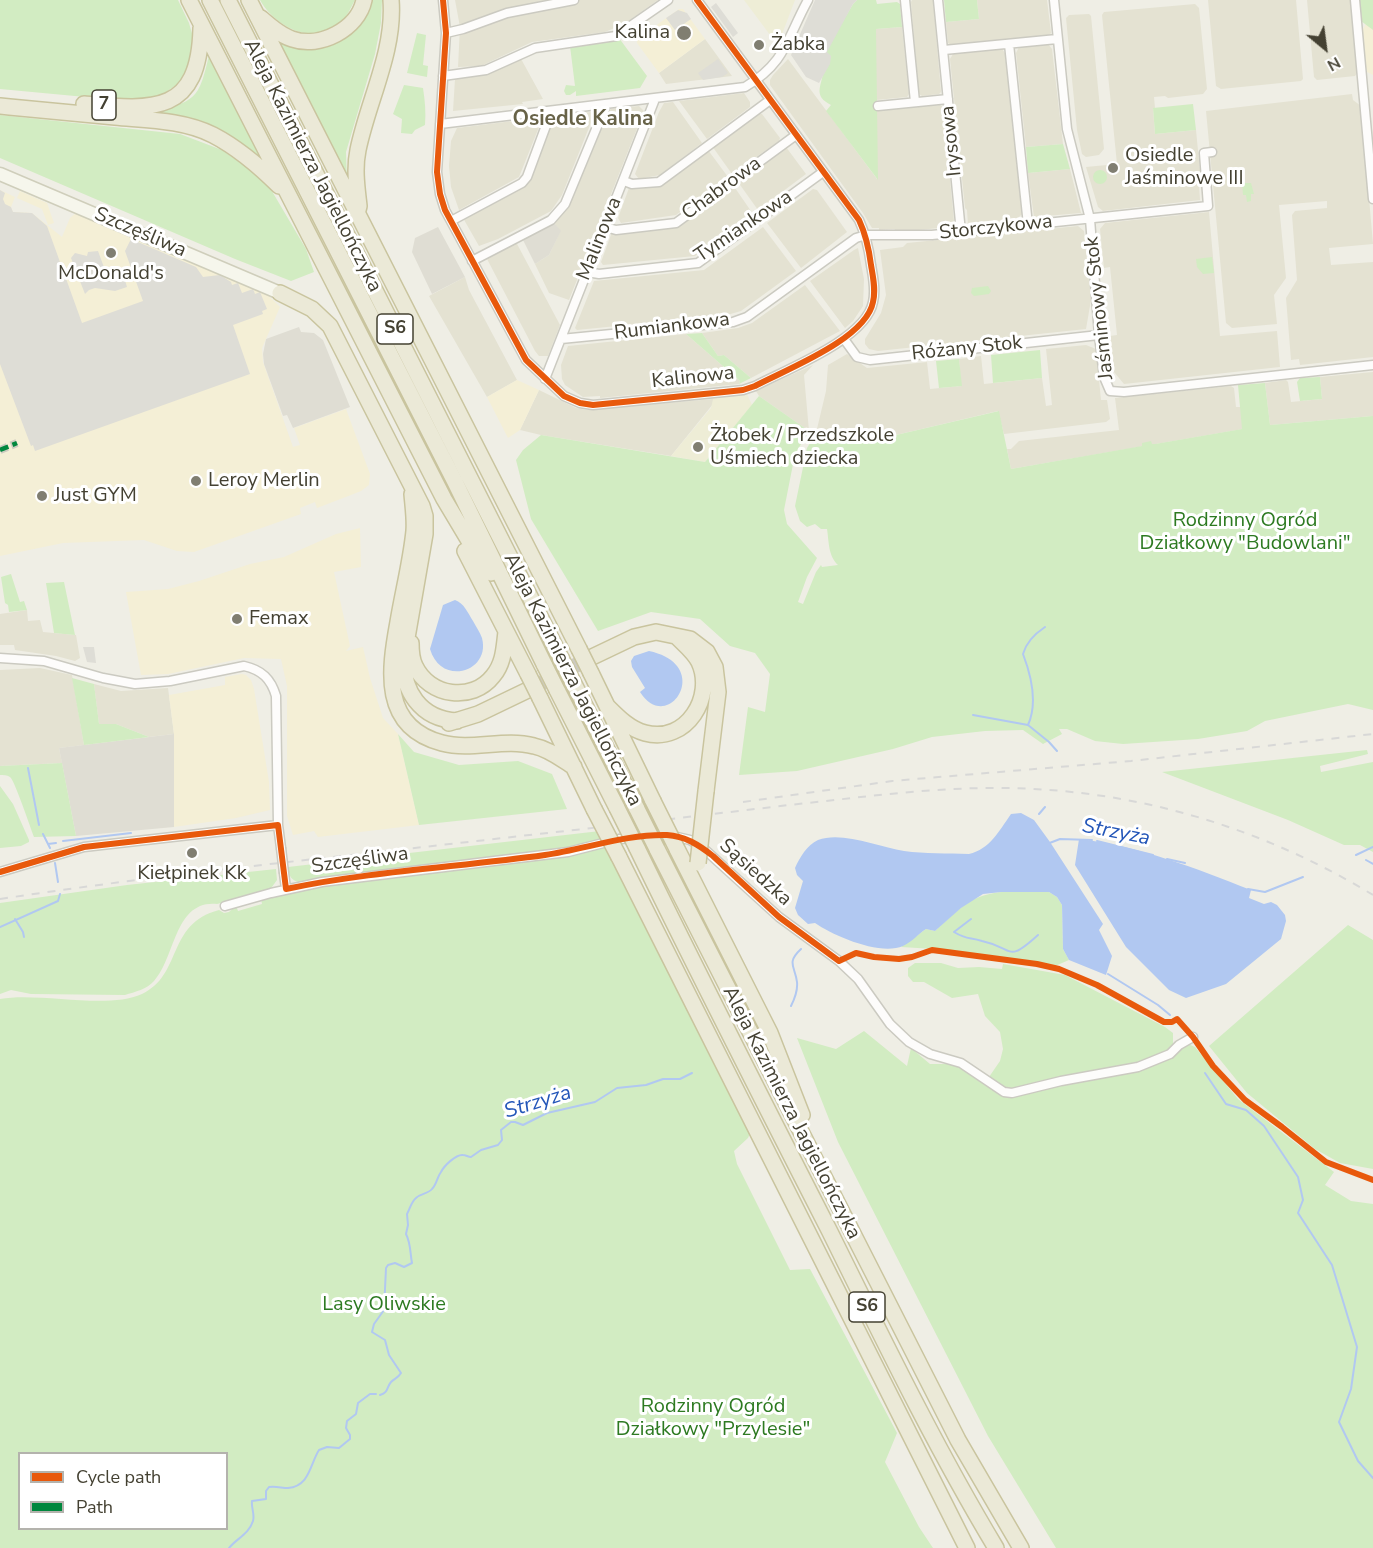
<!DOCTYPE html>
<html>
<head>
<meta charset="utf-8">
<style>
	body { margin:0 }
	#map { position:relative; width:1373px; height:1548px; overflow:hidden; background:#efeee5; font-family:"Nunito Sans",sans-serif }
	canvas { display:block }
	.legend { position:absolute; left:18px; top:1452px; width:210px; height:78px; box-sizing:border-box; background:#fff; border:2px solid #b4b3ad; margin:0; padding:8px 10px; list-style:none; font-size:18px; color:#444132 }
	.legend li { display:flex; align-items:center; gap:12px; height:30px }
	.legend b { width:30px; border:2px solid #b4b3ad }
	.north { position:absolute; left:1295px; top:18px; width:60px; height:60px; -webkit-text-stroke:4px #fff; paint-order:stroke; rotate:151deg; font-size:16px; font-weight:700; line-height:24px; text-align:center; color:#444132 }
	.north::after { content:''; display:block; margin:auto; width:21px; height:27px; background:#444132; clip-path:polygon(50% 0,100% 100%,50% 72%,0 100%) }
</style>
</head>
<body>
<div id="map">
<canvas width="1373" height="1548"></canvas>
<ul class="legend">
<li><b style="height:8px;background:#e8590c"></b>Cycle path</li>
<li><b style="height:8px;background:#00873e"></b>Path</li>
</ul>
<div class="north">N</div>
</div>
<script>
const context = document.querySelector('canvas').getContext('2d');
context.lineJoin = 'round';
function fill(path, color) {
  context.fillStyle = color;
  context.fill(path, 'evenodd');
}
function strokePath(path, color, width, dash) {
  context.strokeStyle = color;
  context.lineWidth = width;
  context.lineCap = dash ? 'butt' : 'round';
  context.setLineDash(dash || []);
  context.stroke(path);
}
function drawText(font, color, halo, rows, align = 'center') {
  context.font = font + ' "Nunito Sans",sans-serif';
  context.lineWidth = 6;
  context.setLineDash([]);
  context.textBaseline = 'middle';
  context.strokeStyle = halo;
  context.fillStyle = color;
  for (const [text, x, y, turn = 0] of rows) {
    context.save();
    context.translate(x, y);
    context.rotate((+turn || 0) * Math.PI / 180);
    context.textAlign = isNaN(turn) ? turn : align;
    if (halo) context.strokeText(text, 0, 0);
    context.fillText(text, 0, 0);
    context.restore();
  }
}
const residential = new Path2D(`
	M455 0H658L624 24 605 32 532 42 481 66 458 67 460 27Z
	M912 0H933L941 92 939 94 922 96 919 94 911 2Z
	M977 0H1047L1051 33 1049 35 951 45 948 43 946 22 979 19Z
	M1208 0H1296L1303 79 1301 81 1221 89 1216 86Z
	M1307 0H1351L1358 72 1355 76 1317 80 1314 77Z
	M1195 4 1199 8 1207 89 1203 94 1168 98 1165 96 1154 97 1155 108H1153L1155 134 1196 130 1201 181 1199 185 1200 200 1103 211 1098 207 1086 167 1117 164 1102 15 1104 12Z
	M1089 14 1091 16 1104 149 1099 155 1086 157 1082 154 1077 130 1066 18 1069 15Z
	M902 27 909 94 907 97 876 100V29Z
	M705 39 732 76 666 84 659 73Z
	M1048 44 1052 49 1063 144 1026 147 1016 53 1019 47Z
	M1002 49 1005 53 1022 214 1016 220 968 225 967 210 965 208 950 59 953 54Z
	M520 57 543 99 522 102 523 104 453 111 455 79 488 73Z
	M788 59 877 179 876 111 940 105 943 107 954 221 949 227 898 232 894 229 879 230V228H872L863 213 770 85V80L773 75Z
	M744 93 750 102V107L707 139 679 101Z
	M1352 94 1353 100 1361 106 1373 244 1329 248 1331 265 1373 262V357L1300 365 1299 359 1291 360 1286 298 1297 280 1292 215 1295 211 1327 208V201L1279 205 1286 278 1274 295 1277 324 1232 328 1226 323 1206 111Z
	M673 102 702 143 660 175 639 179 635 174 659 112 664 103Z
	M639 106 644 111 569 300 549 293 535 264 549 255 560 232 554 223 567 207 605 114 611 109Z
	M591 112 594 115 562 195 551 211 498 239 479 246 463 218 519 189 551 122 557 116Z
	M757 113 762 114 780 138 779 141 732 174 712 146Z
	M537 118 541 122 519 177 459 210 451 187 449 166 451 141 457 128Z
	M786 147 806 174 758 210 738 182Z
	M708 150 728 177 676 215 621 223 618 218 629 188 661 185Z
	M1070 169 1081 213 1034 217 1028 173Z
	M733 185 753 214 695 256 603 265 601 262 612 232 675 225Z
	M813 189 817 190 847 232 801 268 767 223Z
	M1209 212 1220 336 1277 331 1280 367 1124 384 1114 372 1110 336 1117 335 1110 267 1104 268 1100 229 1105 223Z
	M1078 226 1084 231 1091 300 1086 329 878 351 869 349 865 344V339L881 313 886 295 880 250 903 247 907 243Z
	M763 227 796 271 741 311 727 315 577 330 575 328 594 281 704 270Z
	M516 242 560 325 548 356H539L535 351 486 257Z
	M858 248 864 279 863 306 853 321 845 328 810 281 854 250Z
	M465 277 469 290 517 380 487 397 429 296Z
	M805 285 840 331 751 378 724 355 718 356 702 333 738 328 752 323Z
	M686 334 740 381 739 384 600 398V396L583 397 565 385 562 379 561 365 568 346Z
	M1086 345 1096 349 1101 400H1107L1110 419 1106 422 1004 434 998 411 879 439H851L816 433 826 391 828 365 847 354 867 368 927 362 930 389 961 386 959 359 981 356 984 384 1042 378 1046 406 1052 405 1046 349Z
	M813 365 804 375 809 431 759 396 756 391Z
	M1373 372V416L1270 425 1265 383 1286 380 1288 382 1291 402 1322 399 1320 377Z
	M1231 386 1234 388 1236 407H1241L1243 429 1011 469 1007 449H1011L1019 441 1119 430 1115 398Z
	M539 390 576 408 587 410 713 399V404L671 456 541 435 520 430Z
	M27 610 28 621 40 620 43 632 76 635 80 658 75 661 56 656 15 650 14 645H0V614Z
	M40 668 72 675 84 745 59 748 62 763 0 766V670Z
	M94 684 121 691 168 688 174 734 149 737 116 724H99Z`);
const commercial = new Path2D(`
	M679 9H683L705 39 659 73 637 43V39Z
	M1366 24 1373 30V75L1365 71 1362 31Z
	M0 190 15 197 11 207 13 212 32 213 62 237 70 218 77 212 266 293 280 307 262 348 263 362 293 447 300 445 294 428 346 409 370 474 369 485 361 491 351 495 317 508 315 502 300 508 301 514 194 552 177 551 144 540 63 543 0 556Z
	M20 191 47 203 54 223 48 225 42 209 17 198Z
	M517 380 539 390 520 430 508 438 487 397Z
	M360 528 361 567 334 572 350 646 346 651 363 647 370 678 383 718 398 734 419 825 318 837 314 831 293 835 287 816V686L281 659 244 658 168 674 141 675 126 592 168 589 199 581 250 564 284 557 336 534Z
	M242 674 246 675 251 680 254 689 269 782 270 810 236 818 174 827V734L169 695 225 685V677Z`);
const industrial = new Path2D(`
	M554 223 561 231 549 255 535 264 523 240Z
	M438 227 465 277 432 294 412 252 415 238Z
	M299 327 301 332 314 333 323 340 350 407 293 428 287 415 283 416 264 364 263 354 266 339Z
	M174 734V827L76 836 59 748Z`);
const education = new Path2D(`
	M744 0H795L779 42 776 43Z
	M747 394 752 405 705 462 671 456 711 408 713 399Z`);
const green = new Path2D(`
	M0 0H178L189 23 195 44 190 65 182 81 163 94 139 102 0 89Z
	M260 0H355C350 9 345 21 336 27 309 45 274 25 260 0Z
	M369 0H382L381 23 375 54 346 152 347 185 270 33C282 37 294 44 306 47 340 55 358 26 369 0Z
	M857 0H876L877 4 897 2 900 4 902 27 876 29 878 180 826 111 831 105C813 96 821 87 823 73 824 67 825 60 826 54 830 39 845 18 853 4Z
	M944 0H977L979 19 946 22Z
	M1359 0H1373V30L1361 21Z
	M417 33 426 35 423 65 428 66 427 77 407 73Z
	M619 38 647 76 640 88 576 96V91L570 95H566L564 91 566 85 575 86 570 46 607 42Z
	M210 51 267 165 234 138 200 121 147 115C197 99 198 103 210 51Z
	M404 85 423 88C425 101 426 112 425 125L415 130 412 134 401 133 402 119 393 114Z
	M1193 104 1196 130 1155 134 1153 108Z
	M0 115 180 134 222 150 266 181 306 249 314 272 291 281 235 259 0 158Z
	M1063 144 1070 169 1028 173 1026 147Z
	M1093 177a7 7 0 1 1 14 0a7 7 0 1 1-14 0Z
	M1242 183H1251L1254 194H1251V201L1247 202 1246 195H1243Z
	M1212 257 1214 273 1203 274 1197 267 1196 259Z
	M988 286 991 291 989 294 974 296 971 293 972 288Z
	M702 333 718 356 724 355 751 378 739 384 740 381 686 334Z
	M1040 350 1042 378 993 383 991 355Z
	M959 359 962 386 939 388 936 361Z
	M1320 377 1322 399 1300 401 1297 382 1300 378Z
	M1265 383 1270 425 1373 416V710L1348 704 1265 721 1247 731 1198 739 1123 744 1095 741 1067 729H1059L1062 734 1043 744 1023 730 985 731 932 737 893 749 797 771 739 775 748 707 765 712 770 674 755 653 730 646 700 619 651 612 598 631 531 519 516 460 523 450 541 435 705 462 759 396 809 431 795 454 784 510 787 524 817 558 807 577 798 602 803 604 816 572 821 565 822 567 838 565C828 556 829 541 827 529H821L815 524 807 527 800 521 795 506 807 448 816 433 851 439H879L999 411 1011 469 1142 446V443L1151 441 1152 444H1155L1242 429 1238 385Z
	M11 574 20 602 24 601 27 610 9 612 8 605 5 603 1 577Z
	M64 582 75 635 54 633 46 583Z
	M72 678 94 684 99 724H116L149 737 84 745Z
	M398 734 414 752 459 765 518 761 552 774 567 809 419 825Z
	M1367 750 1368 754 1320 766 1321 772 1373 762V852L1360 845H1344L1288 820 1162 772Z
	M62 763 76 836 34 837C31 829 14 779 10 777 7 775 3 775 0 775V766Z
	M0 786 13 804 29 840V842L21 846 0 848Z
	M600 831 604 839 562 850 301 883C291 880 289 877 288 867Z
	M607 844 752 1129 748 1138 734 1151 737 1164 790 1270 810 1269 897 1433 885 1462 919 1527 933 1548H0V999C40 992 107 1010 142 994 183 975 166 924 219 910L224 913 229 912 236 905 238 911 262 904 261 899 340 883 559 857ZM20 1454H226V1528H20Z
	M276 869 277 880 269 891 217 904C174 900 176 957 154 981 147 989 135 992 125 995L31 994 11 990 0 994V903L127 885Z
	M1001 892H1049L1057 897 1062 905 1063 949 1069 960 1055 966 951 950 901 947 926 929 935 931C958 910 968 896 1001 892Z
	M1348 925 1373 940V1169L1340 1163 1315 1149 1247 1093 1209 1046Z
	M915 963H941L958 968 979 967 1002 969 1003 964 1065 975 1165 1027 1173 1033V1045L1164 1054 1129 1067 1010 1089 997 1085 989 1077 1000 1061 1003 1049 1000 1032 985 1016 978 994 952 998 924 982H913L908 976V968Z
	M864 1031 907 1066 911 1048 930 1064H955L970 1071 994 1091 1010 1096 1131 1072 1188 1044 1195 1047 1238 1099 1334 1172 1325 1185 1351 1201 1373 1204V1548H1056L988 1436 838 1142 797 1038 836 1049Z`);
const parking = new Path2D(`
	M815 0H857L853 4 827 52 831 56 830 64 819 83 806 77 791 55Z
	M716 3 738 33 733 37 711 7Z
	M678 10 687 13 691 19 675 30 666 18Z
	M718 59 728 73 722 77 703 80 698 73Z
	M0 190 5 193 3 199 5 204 11 207 13 212 32 213 47 226 82 323 143 301 125 251 131 239 196 267 203 277 220 275 231 282 232 285 238 283 242 293 253 289 255 294 260 292 267 309 262 311 263 314 233 325 250 374 35 451 33 445 31 446 0 364Z
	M98 251 109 281 124 277 127 287 115 291 95 288 89 290 85 294 71 258 75 253 87 256 88 252Z
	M83 647H94L96 663 87 662Z`);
const water = new Path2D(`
	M455 600C464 603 468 613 473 621 476 627 480 632 482 638 491 672 441 687 430 649L443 605Z
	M649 651C715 665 668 736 640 692L645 688 632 667 631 661 634 656Z
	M1021 813 1034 820 1050 842 1103 924 1099 930 1112 956 1106 975 1069 960 1063 949 1062 905 1057 897 1049 892H1001L983 894 961 908 935 931 926 929C918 934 912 942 903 946 880 956 834 936 815 923L808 924 798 915 795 908 803 881 797 875 795 868C800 857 807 845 818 840 842 831 879 847 904 851 925 854 947 853 969 854 990 849 999 831 1011 814Z
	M1079 839C1139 846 1195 868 1251 890L1249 898 1264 904 1271 902 1277 905 1285 915 1286 921 1281 939 1226 984 1186 998 1169 990 1126 947 1075 865Z`);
const stream = new Path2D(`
	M973 715 1028 725 1049 742 1057 751
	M1028 725C1038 703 1031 675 1023 654 1026 643 1036 633 1045 627
	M28 768 39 825
	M1039 814 1045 807
	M43 834 50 848
	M63 841 131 833
	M1097 841 1153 855
	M48 844 56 843
	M1047 844 1060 839 1092 840
	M1356 855 1373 847
	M1167 859 1185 863
	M1366 860 1373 864
	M55 863 58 882
	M1248 889 1265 892 1303 877
	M15 919 23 932 24 937
	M971 919 954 932C967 940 969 937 982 941 1015 948 1006 964 1038 935
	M0 927 58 901 60 894
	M1108 974 1158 1005 1170 1015
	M791 1006C795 998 798 991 797 982 795 966 786 963 801 949
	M1205 1073 1226 1104 1246 1110 1264 1126 1298 1177 1303 1200 1298 1213 1332 1265 1357 1347 1351 1389 1339 1422 1358 1461 1373 1478
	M380 1395C389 1392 386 1388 391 1382 395 1378 398 1378 401 1373L389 1355 385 1340 372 1332 374 1324 384 1310 386 1268 388 1265 395 1263 404 1267 412 1263C410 1253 411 1244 406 1234L408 1225 407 1214C410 1209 411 1202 416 1198 421 1193 428 1194 432 1189 437 1184 437 1177 441 1172 444 1166 456 1154 463 1155 466 1155 468 1157 471 1157L481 1150 498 1145 502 1140 501 1130 511 1122H515L523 1125 547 1113 595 1102 617 1088 646 1085 663 1079H680L692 1073
	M229 1548C236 1539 249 1534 253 1521 255 1514 251 1508 252 1501L266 1499V1491L269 1487C276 1486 282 1488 288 1488 310 1486 310 1464 319 1450L327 1447 339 1448 350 1439V1435L346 1428 347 1421 356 1414 358 1403 370 1394H376`);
const streetTunnel = new Path2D(`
	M0 450 17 443`);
const highwayTunnel = new Path2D(`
	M530 689 590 658`);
const street = new Path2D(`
	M443 0 446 33 437 172 440 194 445 210 526 360 564 396 580 403 593 405 724 392 743 390 755 386C787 369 866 339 873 302 876 290 873 277 871 265 869 249 866 235 859 220L697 0
	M905 0 915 102
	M938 0 961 232
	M1054 0 1067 129 1090 219 1099 335 1104 377 1110 391 1124 392 1373 365
	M1355 0 1373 199
	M446 33 463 29 507 13 574 0
	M1009 44 1028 225
	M944 50 1057 39
	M443 76 486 70 535 48 616 36 668 0
	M878 106 948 99
	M440 124 745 87C786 63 787 38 808 0
	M624 181 632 184 659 182 770 100
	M451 221 522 183 527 177 551 112
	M605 227 616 230 676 223 796 135
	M472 261 551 220 565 204 606 105
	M587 272 599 274 698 263 823 172
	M561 339 733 322 747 317 856 238 866 235H932L1208 206 1204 153 1212 152
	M844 339 857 357 870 360 1099 335
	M545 379 655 99
	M0 658 44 661 103 678 135 684 170 681 244 666C262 670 271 679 276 696L278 825 281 848
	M0 872 84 847 278 825
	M284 873 286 889
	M225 906 271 893 322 882 568 852 619 839 673 836 690 840 702 847 779 917 839 961 858 979 890 1024 909 1042 930 1054 961 1063 1004 1092 1012 1093 1061 1081 1138 1067 1170 1054 1179 1045 1193 1037`);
const secondary = new Path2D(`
	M0 174 280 293`);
const highway = new Path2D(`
	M189 0 444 499 481 561 491 573
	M210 0 455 482 545 666
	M228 0 561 658
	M249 0 579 649
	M261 18C270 26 280 35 292 39 320 49 358 29 364 0
	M84 104C153 110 199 115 201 28
	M0 106C38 110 76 113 115 117 147 120 184 120 213 135 238 148 259 166 279 186
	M358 210 359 206C357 188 354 169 358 150 368 101 395 51 391 0
	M280 293 312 309 330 326 422 506 425 516V534L404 655C401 691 421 719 457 721
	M412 494C413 506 415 519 414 531 411 561 403 592 398 622 389 671 381 727 442 743 472 751 504 738 534 746 549 749 561 759 574 767
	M465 551 528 674
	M411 643C411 650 411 658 415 666 429 696 472 703 493 676 504 663 504 647 506 632
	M590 658 634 637 656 632 690 639 707 652 715 667 718 692 706 791
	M591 673 653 801
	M573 682 637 809
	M557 690 617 808
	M540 698 594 809
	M608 707C619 718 630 729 645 733 687 744 715 696 699 662 694 652 685 645 677 637
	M449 723 478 714 530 689
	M637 848C699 976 764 1103 829 1230 882 1337 934 1445 996 1548
	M657 849 958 1440 1021 1548
	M677 849 770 1033 802 1115
	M619 857 967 1548`);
const rail = new Path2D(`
	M743 802 892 781 1131 761 1373 734
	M0 899C178 872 358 855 538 834 621 825 705 815 789 805 857 798 924 788 992 788 1127 787 1258 825 1373 895`);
const streetBridge = new Path2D(`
	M281 848 284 873`);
const highwayBridge = new Path2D(`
	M579 649 591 673
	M561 658 573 682
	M545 666 557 690
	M528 674 540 698
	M653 801 677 849
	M617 808 637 848
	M594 809 619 857
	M637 809 657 849
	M698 863 706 791`);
const quiet = new Path2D(`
	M0 450 17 443`);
const cycleway = new Path2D(`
	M443 0 446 33 437 172 440 194 445 210 526 360 564 396 580 403 593 405 724 392 743 390 755 386C787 369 866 339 873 302 876 290 873 277 871 265 869 249 866 235 859 220L697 0
	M0 872 84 847 278 825 286 889C372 871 459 867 545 855 586 849 626 834 667 835 685 836 699 845 713 856L779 917 839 961 856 953 874 957 899 959 912 957 932 950 1037 964 1059 969 1097 985 1164 1022H1172L1177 1019 1193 1037 1213 1066 1245 1100 1282 1127 1326 1162 1373 1180`);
const markers = [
	[684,33,8,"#807e71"],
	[759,45,6,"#807e71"],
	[1113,168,6,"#807e71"],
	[111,253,6,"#807e71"],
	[698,447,6,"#807e71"],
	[196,481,6,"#807e71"],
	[42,496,6,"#807e71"],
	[237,619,6,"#807e71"],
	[192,853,6,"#807e71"]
];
const shields = [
	[104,105,24],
	[395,329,36],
	[867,1307,36]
];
const shieldNames = [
	["7",104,105],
	["S6",395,329],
	["S6",867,1307]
];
const poiNames = [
	["Kalina",670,33,"right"],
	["Żabka",771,45],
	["Osiedle",1125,156],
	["Jaśminowe III",1125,179],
	["McDonald's",111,274,"center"],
	["Żłobek / Przedszkole",710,436],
	["Uśmiech dziecka",710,459],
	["Leroy Merlin",208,481],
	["Just GYM",54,496],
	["Femax",249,619],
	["Kiełpinek Kk",192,874,"center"]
];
const streetNames = [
	["Irysowa",952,141,-96],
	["Aleja Kazimierza Jagiellończyka",312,166,63],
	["Chabrowa",722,189,-36],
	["Tymiankowa",744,227,-34],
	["Storczykowa",996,228,-6],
	["Szczęśliwa",140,233,23],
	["Malinowa",600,239,-68],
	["Jaśminowy Stok",1100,308,-96],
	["Rumiankowa",672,327,-7],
	["Różany Stok",967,349,-6],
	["Kalinowa",693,378,-6],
	["Aleja Kazimierza Jagiellończyka",572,680,63],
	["Szczęśliwa",360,861,-8],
	["Sąsiedzka",755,873,42],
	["Aleja Kazimierza Jagiellończyka",791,1113,63]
];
const parkNames = [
	["Rodzinny Ogród",1245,521],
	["Działkowy \"Budowlani\"",1245,544],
	["Lasy Oliwskie",384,1305],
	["Rodzinny Ogród",713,1407],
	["Działkowy \"Przylesie\"",713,1430]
];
const neighbourhoodNames = [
	["Osiedle Kalina",583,120]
];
const waterNames = [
	["Strzyża",1116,833,11],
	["Strzyża",538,1103,-17]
];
fill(residential, '#e4e2d2');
fill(commercial, '#f4efd6');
fill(industrial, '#dfddd3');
fill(education, '#eeedd6');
fill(green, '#d2ecc2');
fill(parking, '#deddd6');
fill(water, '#b1c8f1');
strokePath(stream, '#b1c8f1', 2);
strokePath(streetTunnel, '#cdcbc1', 8, [8, 4]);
strokePath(highwayTunnel, '#cdcbc1', 15, [15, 8]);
strokePath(street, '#cbcac1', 11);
strokePath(secondary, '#cfcebb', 15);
strokePath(highway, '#c9c49e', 18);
strokePath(street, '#fdfcfb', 8);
strokePath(secondary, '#f6f6ec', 12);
strokePath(highway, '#ebe9d7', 15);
strokePath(rail, '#d8d8d7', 2, [8, 8]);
strokePath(streetBridge, '#cbcac1', 11, []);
strokePath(highwayBridge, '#c9c49e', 18, []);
strokePath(streetBridge, '#fdfcfb', 8);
strokePath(highwayBridge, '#ebe9d7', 15);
strokePath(quiet, '#00873e', 4.5, [9, 4.5]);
strokePath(cycleway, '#e8590c', 6);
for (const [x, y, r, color] of markers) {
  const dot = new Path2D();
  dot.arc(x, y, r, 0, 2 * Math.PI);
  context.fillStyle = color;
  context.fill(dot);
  strokePath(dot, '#fff', 2);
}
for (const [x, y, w] of shields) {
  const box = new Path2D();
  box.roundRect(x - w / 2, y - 15, w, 30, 4.5);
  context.fillStyle = '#fff';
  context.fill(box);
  strokePath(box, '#444132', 1.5);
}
drawText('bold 18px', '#444132', null, shieldNames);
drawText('20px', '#444132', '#fff', poiNames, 'left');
drawText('20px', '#444132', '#fff', streetNames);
drawText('20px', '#2d7a21', '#fff', parkNames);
drawText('bold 21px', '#686348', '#fff', neighbourhoodNames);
drawText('italic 21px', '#2255b8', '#fff', waterNames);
</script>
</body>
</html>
